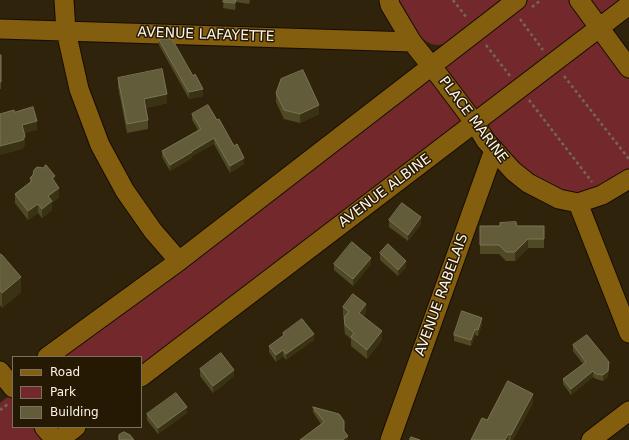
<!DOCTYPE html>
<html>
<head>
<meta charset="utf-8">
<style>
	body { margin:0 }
	#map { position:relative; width:629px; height:440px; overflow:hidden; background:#2f230c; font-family:"DejaVu Sans",sans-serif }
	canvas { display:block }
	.legend { position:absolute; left:12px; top:356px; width:130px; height:72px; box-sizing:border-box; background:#251904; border:1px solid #7b715e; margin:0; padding:5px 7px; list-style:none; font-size:12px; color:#fcf4e6 }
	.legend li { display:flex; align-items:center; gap:8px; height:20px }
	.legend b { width:20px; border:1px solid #7b715e }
</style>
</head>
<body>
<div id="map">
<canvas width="629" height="440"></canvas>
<ul class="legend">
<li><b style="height:5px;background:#835e0e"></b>Road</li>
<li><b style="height:11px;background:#73292c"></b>Park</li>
<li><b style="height:11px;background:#625c3a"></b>Building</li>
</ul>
</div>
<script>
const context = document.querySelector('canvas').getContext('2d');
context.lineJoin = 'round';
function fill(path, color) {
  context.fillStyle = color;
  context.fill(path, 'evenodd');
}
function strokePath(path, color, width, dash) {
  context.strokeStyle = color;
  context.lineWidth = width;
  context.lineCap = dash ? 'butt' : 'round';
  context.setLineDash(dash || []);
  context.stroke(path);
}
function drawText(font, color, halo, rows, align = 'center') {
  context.font = font + ' "DejaVu Sans",sans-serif';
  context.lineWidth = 3;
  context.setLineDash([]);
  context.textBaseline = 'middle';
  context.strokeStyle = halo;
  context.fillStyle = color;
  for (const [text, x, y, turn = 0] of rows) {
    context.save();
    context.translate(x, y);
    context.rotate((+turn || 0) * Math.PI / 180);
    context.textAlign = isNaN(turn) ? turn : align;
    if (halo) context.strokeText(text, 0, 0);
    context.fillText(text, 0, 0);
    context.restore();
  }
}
const green = new Path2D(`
	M398 0H509L447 43C441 45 435 46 429 43 416 37 402 13 398 0Z
	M528 0H625L141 370V357H60Z
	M600 35 629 79V169L582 197 557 191 518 166 482 124Z
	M13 393V427H66L49 440H0V403Z`);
const path = new Path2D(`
	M453 0 467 18
	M532 7 541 0
	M520 19 543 50
	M486 45 510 76
	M564 76 629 159
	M529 100 592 182
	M0 410 8 404`);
const minor = new Path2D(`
	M64 0 66 31 79 89 100 145 125 191 153 231 179 261
	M389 0 390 5 412 42 440 77 474 122 486 141 513 171 528 183 559 199 578 203 602 195 629 179
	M579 0 629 68
	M0 29 412 42
	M578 203 629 333
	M47 357 179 261 517 0
	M0 371 13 388
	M141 377 629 5
	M44 427 55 440
	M59 440 76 427
	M390 440 494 150
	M591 440 629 411`);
const wall = new Path2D(`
	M224 0H250L249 4 236 2 235 10 223 8Z
	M159 39 203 96 189 99 159 45Z
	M0 55H1V89H0Z
	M118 78 167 103 146 108 148 120V129L127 133 118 87Z
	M276 93 319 114 300 123 284 119 276 102Z
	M192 114 217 120 244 164 230 173 214 144 192 156V158L170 171 162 157V151L198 130 192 120Z
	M30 178 55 182 59 197 52 203V210L42 218 38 213 28 220 15 203V194L30 182Z
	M389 220 421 224 408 241 389 227Z
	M480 226H544V248H528L515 261H506L499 254H480Z
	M380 253 406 267 398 276 380 260Z
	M0 254 21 292 2 308 0 305Z
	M334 264H371L353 286 334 270Z
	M343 307 366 313 363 316 382 340 367 359 351 346V339L345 334 344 326 345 317 343 316Z
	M482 324 478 336 475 335 471 346 454 341V335Z
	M283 333 314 340 286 360 283 356 276 362 269 352V346L283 336Z
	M573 345 609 362 608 376 603 381 596 379 593 377 571 395 563 384V379L583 364 573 351Z
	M200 369 234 376 213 393 200 376Z
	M533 403 513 440H471L487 420Z
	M313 407 344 432 348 440 321 424 313 412Z
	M187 413 158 434 147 420V414Z`);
const shadedWall = new Path2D(`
	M236 0V2L235 10V3Z
	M203 89V96L189 99V92Z
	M167 94V103L144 108V99Z
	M319 105V114L300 123V114Z
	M37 121V130L22 134V125Z
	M25 136V145L23 149 0 155V146Z
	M214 138V144L192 156V158L170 171V165L192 151Z
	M244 158V164L230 173V166Z
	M55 176V185L52 178Z
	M59 188V197L52 203V210L42 218V209L48 196Z
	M38 204V213L28 220V211Z
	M421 217V224L408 241V235Z
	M528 239V248L515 261V252Z
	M371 258V264L353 286V279Z
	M406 261V267L398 276V270Z
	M21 277V292L2 308V293Z
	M366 304V313L359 322V313Z
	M482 318V324L478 336V330Z
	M475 329V335L471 346V340Z
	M382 331V340L367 359V350Z
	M314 334V340L286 360V354Z
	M283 350V356L276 362V355Z
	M234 370V376L213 393V386Z
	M593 371V377L571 395V389Z
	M608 371V376L603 381V375Z
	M533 394V403L513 440H511V435Z
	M187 407V413L158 434V428Z
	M508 434V440H505Z
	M348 436V440H342Z`);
const building = new Path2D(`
	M224 0H236L235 3 223 2Z
	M159 39H172L193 76 195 74 203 89 189 92Z
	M0 55H1V82H0Z
	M162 69 167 94 144 99 148 120 127 124 118 78Z
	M303 70 319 105 300 114 284 110 276 93 281 79Z
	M208 105 217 120 219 119 234 146 237 144 244 158 230 166 214 138 192 151V152L170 165 162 151 201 129 192 114Z
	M33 107 37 121 22 125 25 136 23 140 0 146V114L14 110 15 112Z
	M46 165 55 176 52 178 59 188 48 196 52 201 42 209 38 204 28 211 15 194 32 181 30 178 33 175 34 170 37 167 43 168Z
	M402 203 421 217 408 235 389 220Z
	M516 222 517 226H544V239H528L515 252H506L499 245H480V226H500V223Z
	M352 242 371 258 353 279 334 264Z
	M388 244 406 261 398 270 380 253Z
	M0 254 2 255 21 277 2 293 0 290Z
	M353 294 366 304 359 313 382 331 367 350 351 337 354 333 345 325 344 317 349 312 343 307Z
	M462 311 482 318 478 330 475 329 471 340 454 335Z
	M302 319 314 334 286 354 283 350 276 355 269 346 284 335 283 333Z
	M587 335 609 362 608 371 603 375 596 374 593 371 571 389 563 379 586 362 573 345Z
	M221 353 234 370 213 386 200 369Z
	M508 381 533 394 511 435 508 434 505 440H471L482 418 487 420Z
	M176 393 187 407 158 428 147 414Z
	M313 407 339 414 344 421V431L348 436 342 440H300L324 422Z
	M124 432 130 435 134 440H119V435Z
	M411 437 420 440H410Z`);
const streetNames = [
	["AVENUE LAFAYETTE",206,35,2],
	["PLACE MARINE",473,120,53],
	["AVENUE ALBINE",385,191,-37],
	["AVENUE RABELAIS",442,295,-70]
];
fill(green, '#73292c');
strokePath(minor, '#170c00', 21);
strokePath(path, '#726854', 2.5, [3, 3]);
strokePath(minor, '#835e0e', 19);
fill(wall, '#4f4a25');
fill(shadedWall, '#3a3313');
fill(building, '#625c3a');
strokePath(building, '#7a7455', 1);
drawText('14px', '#fcf4e6', '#251904', streetNames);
</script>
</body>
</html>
